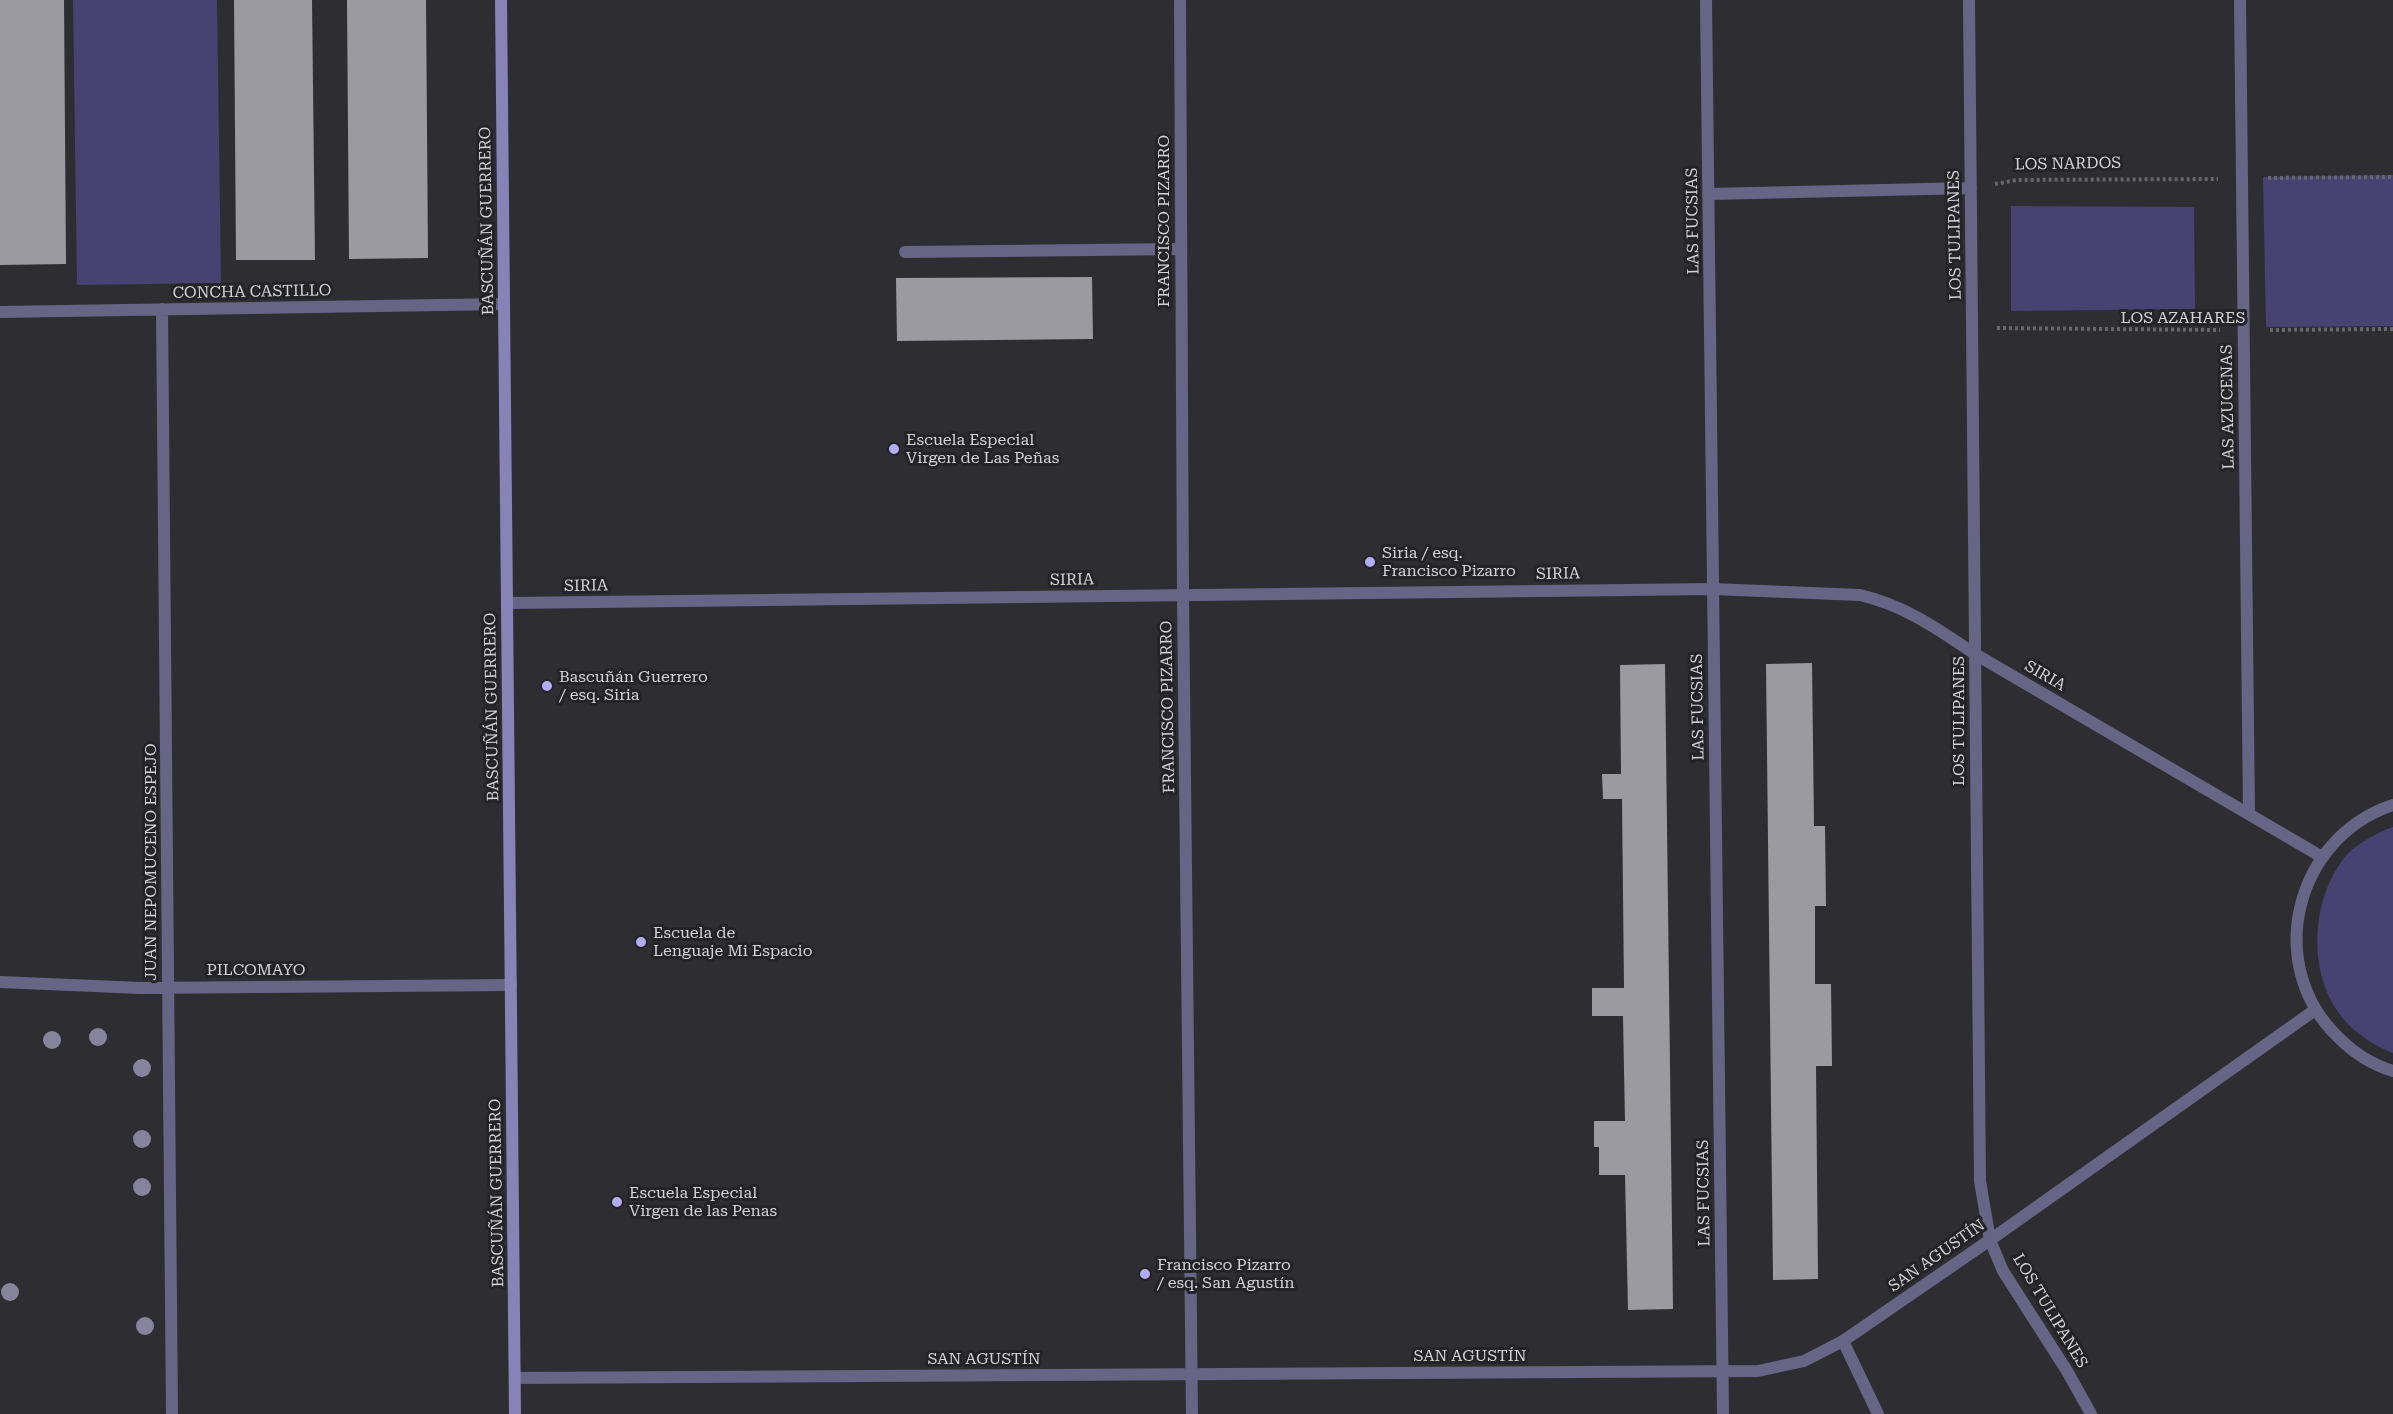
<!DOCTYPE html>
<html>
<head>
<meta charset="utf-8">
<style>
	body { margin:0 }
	canvas { display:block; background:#2d2d32 }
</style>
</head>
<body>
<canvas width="2393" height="1414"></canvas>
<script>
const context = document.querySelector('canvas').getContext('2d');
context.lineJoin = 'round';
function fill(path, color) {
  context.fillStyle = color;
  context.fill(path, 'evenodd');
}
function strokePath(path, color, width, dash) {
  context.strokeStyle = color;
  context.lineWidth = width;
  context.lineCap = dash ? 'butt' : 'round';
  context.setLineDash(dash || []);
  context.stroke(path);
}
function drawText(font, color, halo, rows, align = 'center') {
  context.font = font + ' "Roboto Serif",serif';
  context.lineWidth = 6;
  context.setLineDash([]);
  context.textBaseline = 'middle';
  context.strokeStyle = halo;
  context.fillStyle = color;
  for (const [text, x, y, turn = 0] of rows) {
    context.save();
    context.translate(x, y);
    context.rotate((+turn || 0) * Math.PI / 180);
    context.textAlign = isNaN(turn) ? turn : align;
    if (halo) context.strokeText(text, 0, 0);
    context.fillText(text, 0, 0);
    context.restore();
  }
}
const green = new Path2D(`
	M73 0H217L221 283 77 285Z
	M2393 175V326L2266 327 2263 177Z
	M2011 206 2194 207 2195 309 2011 311Z
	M2393 827V1053C2377 1047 2359 1036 2347 1023 2307 980 2309 904 2344 858 2352 847 2379 831 2393 827Z`);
const building = new Path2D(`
	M0 0H64L66 264 0 265Z
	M234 0H312L315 260H236Z
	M347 0H426L428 258 349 259Z
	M1092 277 1093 339 897 341 896 278Z
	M1812 663 1814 826H1825L1826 906H1815V984H1831L1832 1066H1816L1818 1279 1773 1280 1766 664Z
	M1665 664 1673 1309 1628 1310 1625 1175H1599V1147H1594V1121H1625L1623 1016H1592V988H1624L1622 799H1603L1602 774H1621L1620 665Z`);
const path = new Path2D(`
	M2268 178 2393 177
	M1995 184 2017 180 2218 179
	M1997 328 2220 330
	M2270 330 2393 329`);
const service = new Path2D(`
	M905 252 1181 249`);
const minor = new Path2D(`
	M1180 0 1183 595 1192 1414
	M1706 0 1723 1414
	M1969 0 1980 1181 1990 1240 2003 1271 2067 1371 2091 1414
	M2240 0 2249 813
	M1709 194 1971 188
	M162 309 172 1414
	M0 312 504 304
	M0 982 140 988 511 985
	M1843 1341 1878 1414`);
const tertiary = new Path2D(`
	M508 603 1713 589 1860 595C1904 605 1938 629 1975 654L2322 857
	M2393 805C2294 838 2263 966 2339 1038 2354 1053 2373 1065 2393 1071
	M515 1378 1758 1371 1804 1361 1843 1341 1990 1240 2315 1010`);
const secondary = new Path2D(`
	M501 0 515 1414`);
const trees = [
	[98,1037],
	[52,1040],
	[142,1068],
	[142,1139],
	[142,1187],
	[10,1292],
	[145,1326]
];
const markers = [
	[894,449,6,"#b3adf9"],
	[1370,562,6,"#b3adf9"],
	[547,686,6,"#b3adf9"],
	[641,942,6,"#b3adf9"],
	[617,1202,6,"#b3adf9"],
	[1145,1274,6,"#b3adf9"]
];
const streetNames = [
	["LOS NARDOS",2068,164,-1],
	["BASCUÑÁN GUERRERO",487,221,-91],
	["FRANCISCO PIZARRO",1164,221,-90],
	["LAS FUCSIAS",1693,221,-91],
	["LOS TULIPANES",1955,235,-91],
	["CONCHA CASTILLO",252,292,-1],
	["LOS AZAHARES",2183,318],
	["LAS AZUCENAS",2228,407,-91],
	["SIRIA",1558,574,-1],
	["SIRIA",1072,580,-1],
	["SIRIA",586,586,-1],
	["SIRIA",2045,676,30],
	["BASCUÑÁN GUERRERO",492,707,-91],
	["FRANCISCO PIZARRO",1168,707,-91],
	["LAS FUCSIAS",1698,707,-91],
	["LOS TULIPANES",1959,721,-90],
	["JUAN NEPOMUCENO ESPEJO",151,862,-90],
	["PILCOMAYO",256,970],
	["BASCUÑÁN GUERRERO",497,1193,-91],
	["LAS FUCSIAS",1704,1193,-91],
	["SAN AGUSTÍN",1937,1256,-35],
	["LOS TULIPANES",2050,1311,59],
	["SAN AGUSTÍN",1470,1356],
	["SAN AGUSTÍN",984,1359]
];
const poiNames = [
	["Escuela Especial",906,440],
	["Virgen de Las Peñas",906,458],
	["Siria / esq.",1382,553],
	["Francisco Pizarro",1382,571],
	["Bascuñán Guerrero",559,677],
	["/ esq. Siria",559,695],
	["Escuela de",653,933],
	["Lenguaje Mi Espacio",653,951],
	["Escuela Especial",629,1193],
	["Virgen de las Penas",629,1211],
	["Francisco Pizarro",1157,1265],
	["/ esq. San Agustín",1157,1283]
];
fill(green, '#474271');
fill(building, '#9a9aa0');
strokePath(path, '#66666b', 4, [3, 3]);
strokePath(service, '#676585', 12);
strokePath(minor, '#676585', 12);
strokePath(tertiary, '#676585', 12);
strokePath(secondary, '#8783b6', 12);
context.fillStyle = '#86849d';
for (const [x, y] of trees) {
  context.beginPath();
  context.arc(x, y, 9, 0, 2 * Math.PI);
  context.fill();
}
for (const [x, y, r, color] of markers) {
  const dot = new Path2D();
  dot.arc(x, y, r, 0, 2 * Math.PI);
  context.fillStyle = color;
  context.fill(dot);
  strokePath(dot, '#232328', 2);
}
drawText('16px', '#d3d3d6', '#232328', streetNames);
drawText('16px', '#d3d3d6', '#232328', poiNames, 'left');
</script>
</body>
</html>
